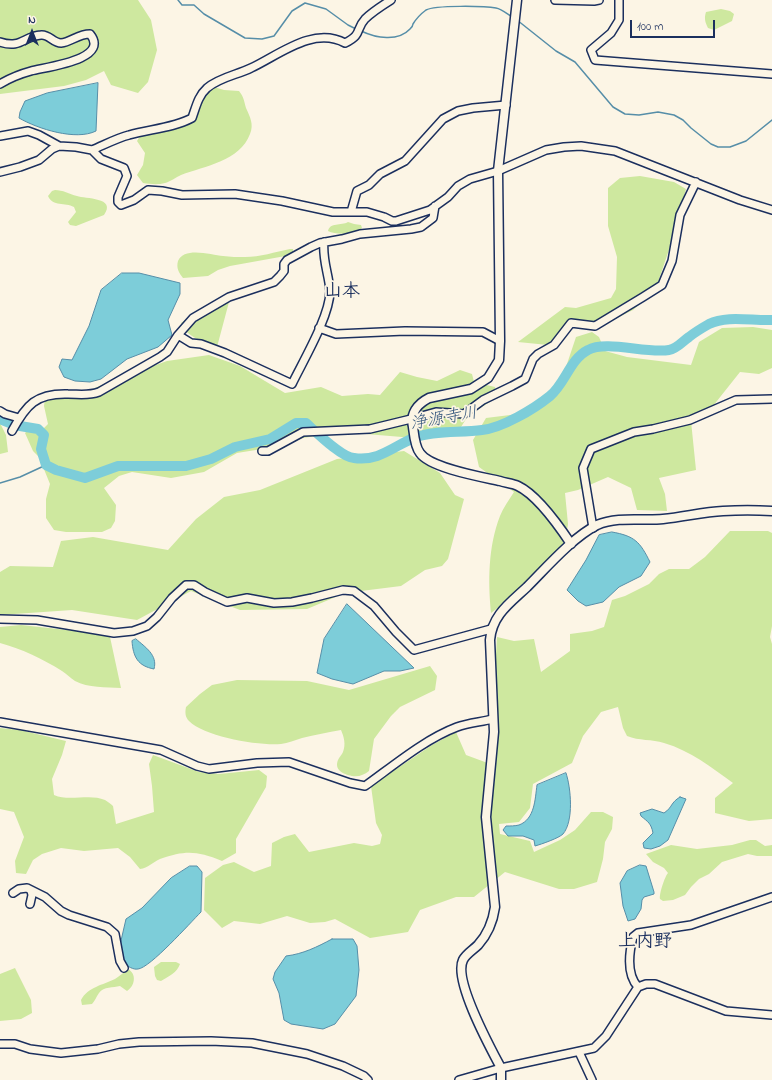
<!DOCTYPE html>
<html>
<head>
<meta charset="utf-8">
<style>
	body { margin:0 }
	#map { position:relative; width:772px; height:1080px; overflow:hidden; background:#fcf5e5; font-family:"Indie Flower",sans-serif }
	canvas { display:block }
	.north { position:absolute; left:12px; top:12px; width:40px; height:40px; -webkit-text-stroke:3px #fcf5e5; paint-order:stroke; rotate:0deg; font-size:11px; font-weight:700; line-height:16px; text-align:center; color:#1b2f5e }
	.north::after { content:''; display:block; margin:auto; width:14px; height:18px; background:#1b2f5e; clip-path:polygon(50% 0,100% 100%,50% 72%,0 100%) }
	.scale { position:absolute; left:630px; top:20px; width:85px; height:18px; box-sizing:border-box; border:2px solid #1b2f5e; border-top:0; padding-left:5px; font-size:12px; line-height:14px; white-space:nowrap; color:#1b2f5e; -webkit-text-stroke:3px #fcf5e5; paint-order:stroke }
</style>
</head>
<body>
<div id="map">
<canvas width="772" height="1080"></canvas>
<div class="north">N</div>
<div class="scale">100 m</div>
</div>
<script>
const context = document.querySelector('canvas').getContext('2d');
context.lineJoin = 'round';
function fill(path, color) {
  context.fillStyle = color;
  context.fill(path, 'evenodd');
}
function strokePath(path, color, width, dash) {
  context.strokeStyle = color;
  context.lineWidth = width;
  context.lineCap = dash ? 'butt' : 'round';
  context.setLineDash(dash || []);
  context.stroke(path);
}
function drawText(font, color, halo, rows, align = 'center') {
  context.font = font + ' "Indie Flower","Klee One",sans-serif';
  context.lineWidth = 3.5;
  context.setLineDash([]);
  context.textBaseline = 'middle';
  context.strokeStyle = halo;
  context.fillStyle = color;
  for (const [text, x, y, turn = 0] of rows) {
    context.save();
    context.translate(x, y);
    context.rotate((+turn || 0) * Math.PI / 180);
    context.textAlign = isNaN(turn) ? turn : align;
    if (halo) context.strokeText(text, 0, 0);
    context.fillText(text, 0, 0);
    context.restore();
  }
}
const green = new Path2D(`
	M0 0H138L151 20 157 50 148 82 138 93 111 85 104 71 86 80 64 86 0 94Z
	M721 9 730 11 734 14 732 21 714 30 708 28C705 22 704 18 706 12Z
	M214 87 224 90 239 91C244 97 244 101 246 108 250 117 254 124 250 134 240 161 205 166 181 175 176 177 170 182 165 183 158 185 150 184 143 183L137 175 143 165 145 153 137 141 145 128 152 125H162L186 118 196 98Z
	M640 176 674 182 686 189 674 235 655 291 633 310 607 323H575L548 345 518 342 565 307 576 308 611 298 616 289 617 257 608 226V188L620 178Z
	M55 190C63 190 69 194 77 196 85 199 117 197 104 215L76 226 70 225 68 222 76 212 74 207C65 202 53 207 48 196L52 191Z
	M348 222 354 224 361 225 362 228C355 235 336 235 328 231 330 222 341 226 348 222Z
	M290 249H293V253L291 255 230 266 218 270 208 276 183 278C179 273 176 268 178 261 184 246 212 255 223 256 230 257 238 257 245 257 260 257 275 252 290 249Z
	M225 301 229 302 217 347C203 341 187 338 181 323 193 313 210 307 225 301Z
	M753 327 772 330V368L759 374 740 372 713 406 691 421 696 470 659 478 665 494 667 511 637 510 631 488 608 477 578 490 565 493 568 524 564 548 541 575 491 613C488 581 488 547 500 516 503 508 509 500 514 492L479 467 473 440 486 418 534 412 560 385 576 337 592 332 599 337 605 351 627 357 691 365 699 342 722 328Z
	M209 355 240 366 285 393 321 387 342 396 368 394 380 395 400 372 417 377 437 381 460 370 472 374 474 382 495 387 496 398 468 416 461 427 426 439 342 432 303 438 282 447 262 449 237 453 204 472 171 478 132 472 119 476 104 488 116 505 115 521 111 528 102 532H66L54 530 46 518V499L50 484 39 457 33 451 25 433 28 430 39 433 48 424 44 406 45 398 61 391 81 394 111 381 167 361Z
	M0 423 6 435 8 452 0 454Z
	M404 451 440 473 455 495 464 499 448 559 442 566 425 570 401 586 345 593 307 609 240 610 191 591 137 620 72 610 0 615V572L10 566 53 567 61 541 93 537 168 550 196 519 224 497 260 490 337 459Z
	M730 531H768L772 533V626L770 637 772 644V819L749 821 715 813V798L733 783C711 767 691 751 664 743 652 739 639 741 627 736L623 728 618 707 601 712 583 736 572 763 533 784 530 808 519 822 499 824 500 834 530 841 534 852 560 840 575 830 591 812H603L613 817 612 829 605 842 603 859 597 882 574 889H559L505 872 474 897H456L420 910 408 932 370 938 335 919 325 922 310 923 287 916 260 924 234 921 222 928 204 910 205 878 223 865 234 862 254 872 271 866 272 843 284 837 295 834 309 852 354 843 372 846 380 844 382 835 376 823 371 786 432 745 456 732 466 755 493 765 494 690 497 637 514 641 534 639 541 672 570 651V634L592 631 604 627 612 600 625 596 649 584 659 574 669 569H689L705 557Z
	M21 625 95 633 110 637 121 688C106 687 88 688 75 681 70 678 67 674 62 671 43 659 22 649 0 643V627Z
	M430 666 437 676 435 690 400 707 391 716 374 739 369 771C364 775 359 777 352 776 343 774 334 770 338 760 339 757 342 755 343 752 346 744 344 737 341 730 328 732 315 735 302 738 295 740 288 743 281 744 259 746 205 737 189 721 185 717 185 712 186 707L200 694 212 685 237 680 307 681 349 690Z
	M0 728 20 730 66 741 62 755 52 779 54 795C70 802 89 793 105 800 108 802 111 804 113 806L116 824 154 812 152 786 149 764 153 755 199 772 219 774 259 770 267 776 266 787 236 839V853L222 861C197 851 186 850 160 859 153 862 148 868 140 869L130 857 118 848 84 851 61 848 42 854 33 860 26 874 16 873 15 861 24 837 14 812 0 809Z
	M750 840H756L765 846 772 845V856H757L748 854 722 862 709 874 699 879 691 887 685 895 673 900 663 901 660 899C659 894 665 876 668 873L664 868 653 862 646 854 671 845 697 849 732 845Z
	M161 962H176L180 964C177 973 169 976 161 981L157 980 155 976 154 967Z
	M15 968 31 1000 32 1013 21 1019 0 1021V974Z
	M128 969C137 974 135 986 127 991L120 986C113 988 104 986 99 993 96 997 95 1001 92 1004L82 1005 81 1000C88 987 103 985 115 979 120 976 124 972 128 969Z`);
const water = new Path2D(`
	M98 83 96 131C76 141 38 129 19 118L20 112 25 101 47 93Z
	M122 273H139L180 283V294L168 320 172 335 158 347 127 359 101 379 90 382 75 381 64 377 59 367 62 359 72 360 89 326 101 290Z
	M612 532C635 536 640 542 650 562L641 576 619 587 603 602 586 606 578 601 567 590 586 560 599 535Z
	M347 604 414 668 400 671H384L353 684 332 679 317 673 324 639Z
	M136 639C145 647 158 655 154 669 138 666 133 657 132 641Z
	M566 773C571 788 574 821 563 834 559 838 542 844 535 846L534 840 523 836H508L503 830 506 826C510 826 515 826 519 825 535 819 535 799 537 785Z
	M680 797 686 799 668 840 660 846 651 849 644 848 643 843 653 833C651 823 648 822 641 816L640 813 652 809 664 813C673 807 670 803 680 797Z
	M640 865 646 866 654 892V894L644 897 642 900 641 909 635 919 628 921 623 906 620 883 627 871Z
	M190 866H197L202 872 201 912C190 923 150 968 138 969 133 970 128 966 124 964L120 945 126 919 142 908 171 878Z
	M332 939H353L357 946 359 970 356 996 335 1024 323 1029 291 1024 284 1020 279 993 273 979 275 972 286 956C303 954 317 947 332 939Z`);
const stream = new Path2D(`
	M178 0 182 5H194L204 14 245 38 262 39 274 36 292 11 305 3 326 9 348 25 356 29
	M517 20 556 51 575 62 613 107 625 114 639 115 658 112 674 115 683 120 691 128 711 144 718 147H730L746 141 772 120
	M361 31C376 38 398 42 410 29 411 28 413 25 413 24 416 19 422 13 426 10 435 5 485 6 496 8 502 9 507 14 512 17
	M0 483 20 477 46 465`);
const river = new Path2D(`
	M0 419 14 425 38 429 44 435 41 449 46 465 56 470 85 478 118 466H186L211 459 235 447 270 439 296 423H306C316 432 341 457 354 458 379 462 395 445 416 437 436 430 461 433 482 430 502 428 534 409 550 396 565 384 570 359 588 350 606 340 647 354 669 350 677 349 683 341 689 337 695 332 702 328 709 324 727 315 752 321 772 320`);
const minor = new Path2D(`
	M555 0 594 1 599 0
	M619 0V20L611 33 591 50 595 60 772 74
	M0 42C21 49 24 36 41 35 49 34 53 43 61 43 71 42 78 34 90 34 111 60 45 67 31 71 20 74 10 78 0 84
	M0 136 28 131 39 135 59 146
	M92 150C104 145 117 138 129 135 150 129 173 128 192 118 196 107 198 96 207 88 220 77 237 75 251 68 279 55 313 26 345 43 363 34 355 30 365 19 371 13 383 5 391 0
	M0 172 20 167 39 160 52 149 59 146 76 147 92 150 101 159 124 168 127 176 118 197V202L121 205 134 200 148 190 162 191 182 195 235 194 282 201 333 212H367L384 217 392 221H396L430 210 448 197 458 186 470 179 498 171 546 150 564 147 581 146 615 151 740 200 772 210
	M351 212 357 191 369 185 380 174 405 161 443 119 458 111 473 108 506 105
	M319 328 336 334 405 331 483 332 500 341
	M178 335 191 343 201 344 225 353 292 384C303 361 330 316 330 291 329 275 322 259 324 242
	M0 411 5 414 19 418
	M12 431C26 405 36 393 68 394 79 394 88 396 99 392L160 357 167 352 178 335 193 318 229 297 274 282 280 276 284 271V264L287 260 311 247 320 243 342 239 360 234 411 229 421 227 433 218 435 206
	M262 451H268L303 432 370 429 411 419 436 412 464 414 483 400 512 386 525 379 533 359 538 354 554 345 571 323 595 326 643 297 662 285 672 261 680 215 696 182
	M593 528 583 468 591 449 634 432 653 429 690 420 736 400 772 399
	M0 619 37 620 114 633 133 631 147 626 157 617 172 598 186 585H194L205 592 227 602 247 598 274 603 292 602 312 598 343 590 354 591 374 606 396 632 414 650 491 629
	M0 722 161 750 197 766 209 769 257 763 289 762 350 783 365 786C393 766 425 739 457 727 468 723 481 722 493 719
	M13 893 19 889 27 888 45 897 61 911 69 915 107 927 115 934 120 961 124 968
	M30 904 32 895 31 891
	M638 987C626 974 629 953 633 937L638 933 691 925 772 897
	M0 1044H15L30 1049 61 1053 98 1049 119 1044 139 1042 211 1041 252 1043 307 1054 343 1066 364 1076 368 1080
	M579 1052 592 1080
	M459 1080 501 1068 594 1048 606 1036 638 987 646 984H655L726 1011 772 1015`);
const tertiary = new Path2D(`
	M517 0 498 171 500 341 499 360 488 378 471 389 429 398C417 404 410 414 413 427 414 435 415 447 420 453 430 468 482 477 500 481 505 483 512 483 518 486 537 495 559 526 571 544
	M501 1080V1068C491 1049 453 980 463 960 466 954 473 950 478 945 488 934 493 921 495 907L486 817 494 732 490 640C492 615 510 603 527 587 547 567 573 537 597 525 618 516 642 521 663 519 684 517 703 512 723 511 739 510 756 510 772 511`);
const waterNames = [
	["浄源寺川",444,420,-10]
];
const quarterNames = [
	["山本",342,293],
	["上内野",645,943]
];
fill(green, '#cee89f');
fill(water, '#7dcdd9');
strokePath(water, '#568ea8', 1);
strokePath(stream, '#568ea8', 1.5);
strokePath(river, '#7dcdd9', 10);
strokePath(minor, '#1b2f5e', 10);
strokePath(tertiary, '#1b2f5e', 11);
strokePath(minor, '#fcf5e5', 7);
strokePath(tertiary, '#fcf5e5', 8);
drawText('italic 17px', '#34567d', '#fcf5e5', waterNames);
drawText('bold 18px', '#1b2f5e', '#fcf5e5', quarterNames);
</script>
</body>
</html>
